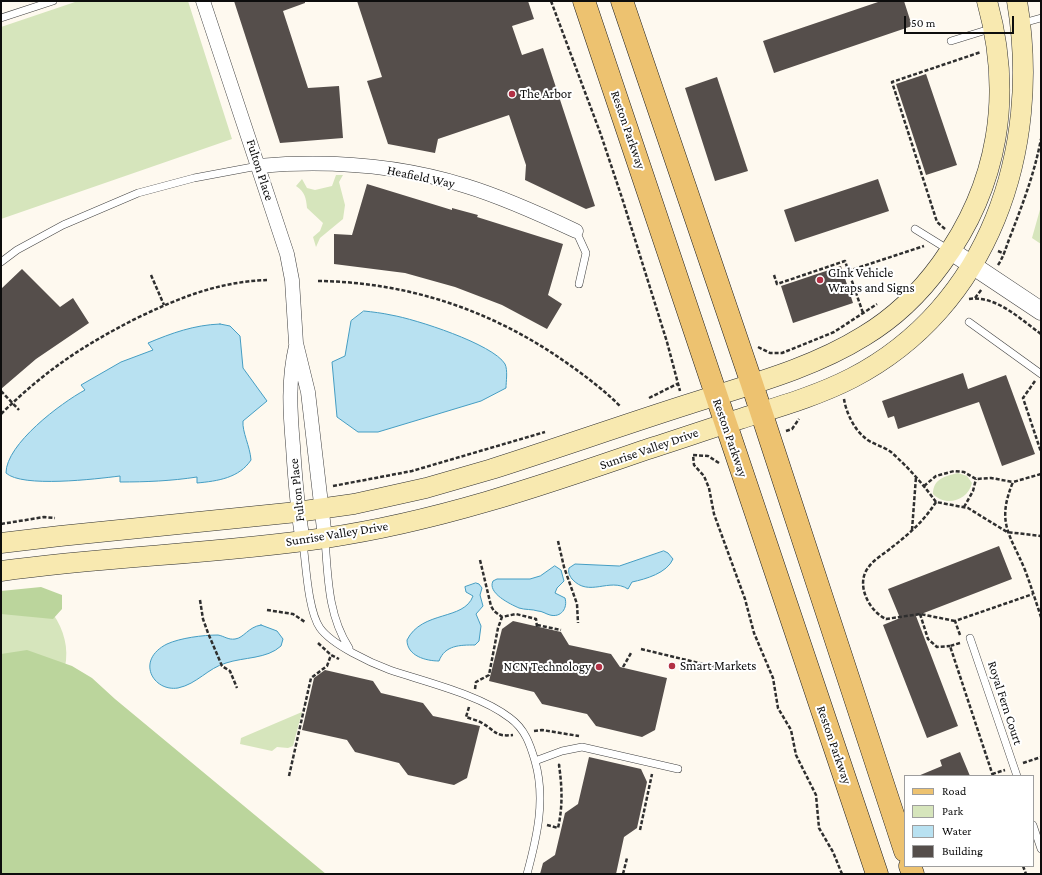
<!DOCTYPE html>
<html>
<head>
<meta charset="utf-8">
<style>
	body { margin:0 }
	#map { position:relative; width:1042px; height:875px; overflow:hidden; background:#fef9ef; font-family:"Crimson Pro",serif }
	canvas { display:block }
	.frame { position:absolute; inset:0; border:2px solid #0d0d0d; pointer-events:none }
	.legend { position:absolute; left:904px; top:775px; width:130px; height:92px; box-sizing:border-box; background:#fff; border:1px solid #9e9e9e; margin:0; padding:5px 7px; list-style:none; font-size:12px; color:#0d0d0d }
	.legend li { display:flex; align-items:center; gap:8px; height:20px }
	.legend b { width:20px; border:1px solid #9e9e9e }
	.scale { position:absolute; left:904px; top:16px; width:110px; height:18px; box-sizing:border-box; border:2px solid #0d0d0d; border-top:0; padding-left:5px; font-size:12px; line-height:14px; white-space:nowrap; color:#0d0d0d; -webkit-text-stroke:3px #fff; paint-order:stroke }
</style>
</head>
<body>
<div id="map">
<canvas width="1042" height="875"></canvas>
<div class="frame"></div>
<ul class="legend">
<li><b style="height:5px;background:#edc270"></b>Road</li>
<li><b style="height:11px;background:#d6e5bc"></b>Park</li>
<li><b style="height:11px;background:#b8e1f1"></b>Water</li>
<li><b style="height:11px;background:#554e4b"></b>Building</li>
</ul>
<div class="scale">50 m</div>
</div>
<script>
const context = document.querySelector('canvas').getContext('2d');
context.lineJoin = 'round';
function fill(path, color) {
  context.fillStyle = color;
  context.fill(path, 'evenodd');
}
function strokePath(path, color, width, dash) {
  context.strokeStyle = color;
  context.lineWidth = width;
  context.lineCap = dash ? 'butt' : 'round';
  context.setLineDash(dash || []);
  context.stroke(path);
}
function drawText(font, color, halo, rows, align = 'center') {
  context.font = font + ' "Crimson Pro",serif';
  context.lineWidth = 4;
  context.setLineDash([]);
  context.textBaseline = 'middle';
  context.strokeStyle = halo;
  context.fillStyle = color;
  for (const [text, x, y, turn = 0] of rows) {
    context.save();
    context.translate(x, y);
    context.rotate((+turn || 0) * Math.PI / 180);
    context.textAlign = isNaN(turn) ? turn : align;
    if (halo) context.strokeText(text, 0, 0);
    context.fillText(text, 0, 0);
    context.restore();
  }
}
const green = new Path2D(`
	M78 1H188L232 139 1 219V27Z
	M336 175H343L339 182 345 205 343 219 320 238 316 247 313 237 320 231 323 223 307 208C306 198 305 192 296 186L302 179 307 188 315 190 332 186Z
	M1041 206V244L1032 238Z
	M958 473 967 476 972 483C968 501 945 507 933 494 933 479 945 476 958 473Z
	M1 607 53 614C64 630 69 648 65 667L1 673Z
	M302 712 293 746 288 748 277 747 272 751 240 744 241 738Z`);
const forest = new Path2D(`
	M41 587 62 595V609L53 619 1 614V591Z
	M27 650 72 666 92 678 115 699 326 874H1V654Z`);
const water = new Path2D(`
	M364 311C373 312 382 313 391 315 415 319 493 344 505 364 508 370 506 382 506 388L481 401 378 432H358L337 417 332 362 345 356 351 321Z
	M220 324 230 326 240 336 243 368 267 401 243 421C242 432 250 446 251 460 239 478 218 481 197 483V477C171 481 146 482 120 482V476C96 479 22 488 6 473 6 444 61 403 85 390L81 385 121 362 153 350 148 343C172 333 194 325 220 324Z
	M664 551 668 553 673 559C667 573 646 579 632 582L628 589C609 577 589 598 572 579 569 575 568 572 569 568L575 564 619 566Z
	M555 566 561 570 564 581 557 588 555 593 565 598C568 608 561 618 550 615 546 614 542 611 538 611 532 609 525 610 519 608 510 604 487 593 493 581L497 579H530L540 576Z
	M476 583 479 584 482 588 480 595 483 606 476 614 481 626 479 641 475 645C460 645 445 645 439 661 426 661 407 656 407 640 422 610 464 621 473 596L466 592 465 587Z
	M261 625 277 631 283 639 281 646C267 659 244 657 226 663 208 668 197 684 178 688 153 692 135 660 167 644 180 638 203 635 218 635 224 636 228 640 235 639 244 638 248 627 261 625Z`);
const building = new Path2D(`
	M234 1H305V3L283 11 308 88 339 86 343 138 280 143Z
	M357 1H528L534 19 512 26 522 55 543 48 595 206 586 209 525 180 526 165 509 115 438 139 435 153 388 144 367 81 382 77Z
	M881 1H904L912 26 774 73 763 41Z
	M926 74 957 165 926 175 896 84Z
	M717 77 748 171 715 181 685 88Z
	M878 179 889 211 795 242 784 210Z
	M367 184 452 210V208L478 215 477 217 563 244 548 295 562 304 547 329 502 305 455 287 405 273 334 264V234L352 235Z
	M841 266 853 303 793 323 781 286Z
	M22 269 60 307 73 298 89 323 36 359 1 389V289Z
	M963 373 968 389 1006 375 1035 454 1002 466 979 402 898 429 894 416 888 418 882 401Z
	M999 546 1012 579 916 616 958 726 927 738 883 625 900 618 888 589Z
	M513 621 561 632 569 645 611 654 620 667 667 678 655 730 642 737 596 726 587 714 542 704 534 692 489 681 502 629Z
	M325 670 373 681 381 693 423 703 433 716 480 726 467 778 454 785 408 775 399 763 355 752 347 740 302 730 314 678Z
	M960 752 970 776H918L942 766 940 760Z
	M589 757 641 769 647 782 637 828 624 837 616 874H540L543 863 555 855 565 813 578 804Z`);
const path = new Path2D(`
	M551 1 601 135 623 201 667 342 680 391
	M945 229 937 222 892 82 981 52
	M998 251 1005 254
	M998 265C1004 256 1006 247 1010 237 1023 203 1034 175 1041 139
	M848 271 924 246
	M151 275 164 305
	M774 275 777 284 845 261 863 313
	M318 281C407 282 491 310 564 361 584 375 603 389 621 407
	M975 298 982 289
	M969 299C996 295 1020 319 1041 334
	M758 347 770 353H782L834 332 877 304
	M1035 381 1023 398 1041 452
	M1 391 19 410
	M649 398 677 384
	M844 399C846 412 854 429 864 437 871 444 883 446 891 452 908 467 923 484 936 502L968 508 1007 532 1041 536
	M1 414C46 370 82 346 137 318 181 297 218 282 267 280
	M786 431 792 429 799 419
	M719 463 708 456 693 455 694 465 704 476 709 488 714 514 745 599 754 633 773 678 778 708 791 730 796 755 816 795 819 828 833 852 842 874
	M1041 474 1013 482C996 523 1010 534 1025 570 1031 586 1036 602 1041 617
	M333 486 412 471 545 432
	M924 486 936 476 954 471 964 472 976 479 991 478 1013 482
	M936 502C924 521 908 535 891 548 884 554 873 560 868 568 855 585 870 612 886 619L920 614 955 621
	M964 507 973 491 976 479
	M1 524 44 517 55 518
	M912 530 916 477
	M558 541 564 567 577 604 578 623
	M480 560 491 606 494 611 502 617 516 614 536 619 537 627
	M200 600 203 619 208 633 222 666 230 671 237 688
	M267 610 293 614 305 622
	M920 614 928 639 937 647 950 646
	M537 625 561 630
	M960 635 955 621 1033 594
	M318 643 331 655 339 659
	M960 643 950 646 993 776
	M641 649 728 670
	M623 667 631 653
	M475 689 476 682 489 675 498 628 502 617
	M469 707 466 717C471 719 477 720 482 723 496 731 495 737 513 735
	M534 731 542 730 579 736
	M1023 763 1041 757
	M992 774 1005 770
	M289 776 311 678 327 666 331 655
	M547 825 558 828C563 806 562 786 559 765L561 763
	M640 830 652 774
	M1023 866 1026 874
	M623 874 627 858`);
const service = new Path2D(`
	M1 18 53 1
	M1023 23 1041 18
	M951 41 993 28
	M915 229 949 250
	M576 231 586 253 579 284
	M1 262 17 250 63 225 138 193 194 178 258 166
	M969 322 1041 374
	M325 539C328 578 328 615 349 648
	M303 543C306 565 308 611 320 628 332 645 371 663 390 670 426 682 481 695 510 718 525 729 530 744 535 761 546 799 537 837 527 874
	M970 638 1017 776
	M535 761 562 751 582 747 678 769
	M1033 825 1041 849`);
const minor = new Path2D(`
	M203 1 287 254 292 280 296 343 308 392 325 538
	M258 166C328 160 399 165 466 186 502 197 542 215 576 231
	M296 346C288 380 290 412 293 446 295 478 297 509 303 541`);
const tertiary = new Path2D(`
	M951 251 1041 311`);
const secondary = new Path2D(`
	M1 543 60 536 297 512 354 504 426 488 492 469C558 448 623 425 689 404 748 385 811 369 864 336 894 318 920 293 941 264 999 185 1013 95 987 1
	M1 571C109 556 218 554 325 538 435 522 541 486 645 450 677 440 708 429 740 419 778 407 817 396 852 378 989 307 1042 150 1017 1`);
const primary = new Path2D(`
	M584 1 877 874
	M622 1 752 384 905 851
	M910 866 913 874`);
const markers = [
	[512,94,4,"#b23145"],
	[820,280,4,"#b23145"],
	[672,666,4,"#b23145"],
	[599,667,4,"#b23145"]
];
const poiNames = [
	["The Arbor",520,94],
	["GInk Vehicle",828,273],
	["Wraps and Signs",828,288],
	["Smart Markets",680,666],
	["NCN Technology",591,667,"right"]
];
const streetNames = [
	["Reston Parkway",628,130,71],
	["Fulton Place",260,170,72],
	["Heafield Way",421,177,12],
	["Reston Parkway",730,438,71],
	["Sunrise Valley Drive",649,449,-19],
	["Fulton Place",297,490,-96],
	["Sunrise Valley Drive",337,534,-9],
	["Royal Fern Court",1005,703,72],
	["Reston Parkway",834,745,71]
];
fill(green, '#d6e5bc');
fill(forest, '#bbd59c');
fill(water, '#b8e1f1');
strokePath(water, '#459dc2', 1);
fill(building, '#554e4b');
strokePath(service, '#404040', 8);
strokePath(minor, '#404040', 15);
strokePath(tertiary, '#404040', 19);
strokePath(secondary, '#2f2f2f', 21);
strokePath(primary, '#1e1e1e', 23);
strokePath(path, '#2f2f2f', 2.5, [4, 2]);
strokePath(service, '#fff', 7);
strokePath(minor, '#fff', 14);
strokePath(tertiary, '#fff', 18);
strokePath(secondary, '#f8e9b0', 20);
strokePath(primary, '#edc270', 22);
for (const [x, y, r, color] of markers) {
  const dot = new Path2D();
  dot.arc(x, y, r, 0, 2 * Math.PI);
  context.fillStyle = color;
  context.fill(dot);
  strokePath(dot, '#fff', 1.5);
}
drawText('13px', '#0d0d0d', '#fff', poiNames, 'left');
drawText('13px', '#0d0d0d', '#fff', streetNames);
</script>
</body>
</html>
